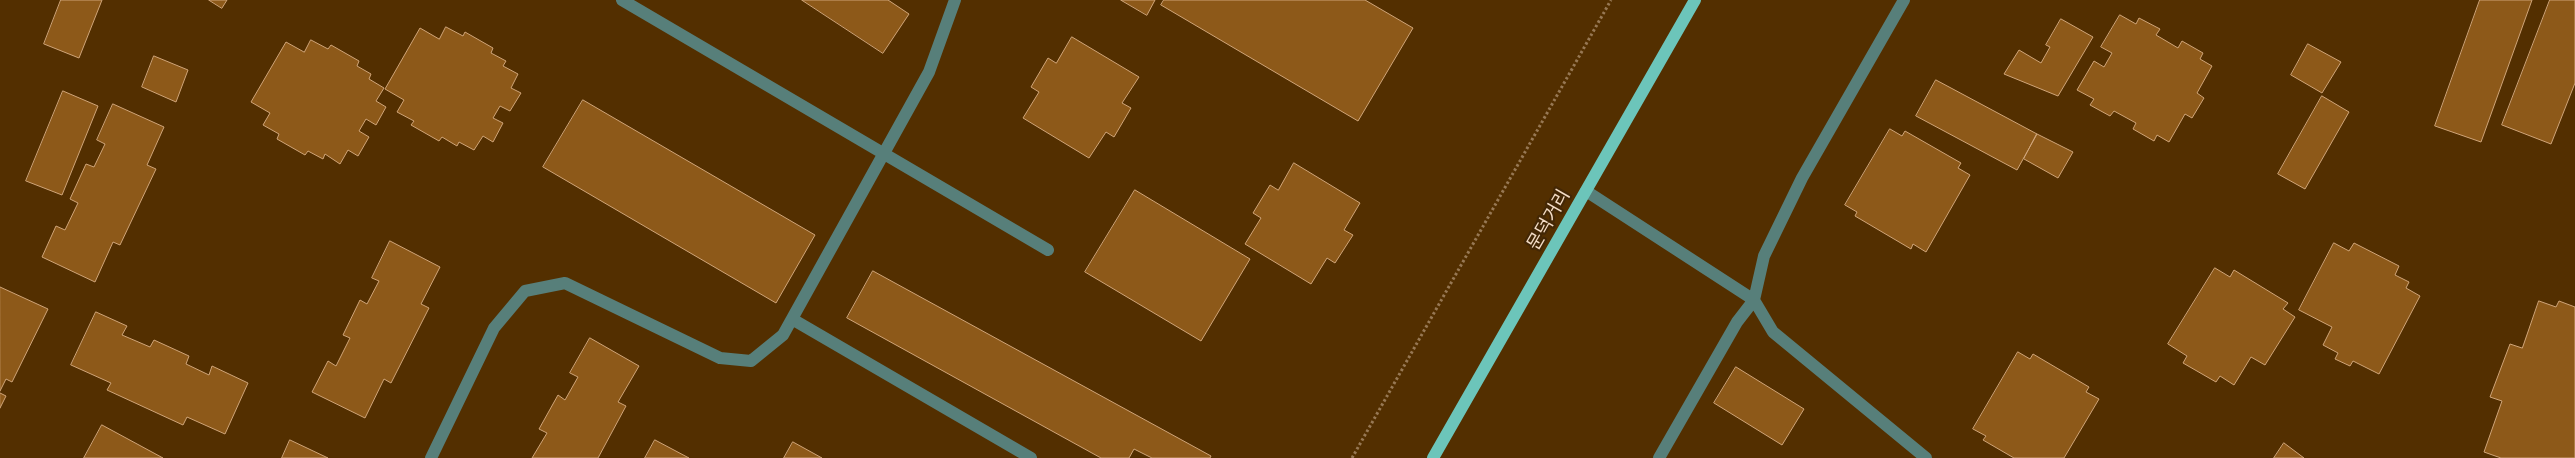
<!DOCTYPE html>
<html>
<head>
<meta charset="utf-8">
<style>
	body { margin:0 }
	canvas { display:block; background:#532f00 }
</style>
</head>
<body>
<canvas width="2575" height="458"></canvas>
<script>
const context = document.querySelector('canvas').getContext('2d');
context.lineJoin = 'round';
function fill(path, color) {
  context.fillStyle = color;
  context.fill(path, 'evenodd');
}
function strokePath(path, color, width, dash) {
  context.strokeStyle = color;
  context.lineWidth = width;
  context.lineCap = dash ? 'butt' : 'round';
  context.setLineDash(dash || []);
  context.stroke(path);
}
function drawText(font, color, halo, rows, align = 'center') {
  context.font = font + ' "Open Sans","Noto Sans KR",sans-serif';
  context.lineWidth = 4.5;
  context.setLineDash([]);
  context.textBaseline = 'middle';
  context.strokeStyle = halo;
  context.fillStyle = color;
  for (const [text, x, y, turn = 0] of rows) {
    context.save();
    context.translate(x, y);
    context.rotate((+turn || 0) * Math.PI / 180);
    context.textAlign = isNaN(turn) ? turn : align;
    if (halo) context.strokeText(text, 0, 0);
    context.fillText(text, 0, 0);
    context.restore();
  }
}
const building = new Path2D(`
	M61 0H102L79 58 44 44Z
	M209 0H227L222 8Z
	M802 0H888L909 14 883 53Z
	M1121 0H1155L1147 15Z
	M1164 0H1365L1413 28 1358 121 1161 5Z
	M2480 0H2532L2481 142 2435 126Z
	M2550 0H2575V83L2551 144 2502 125Z
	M2120 15 2136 24 2139 18 2160 29 2156 35 2178 48 2182 41 2203 53 2200 59 2212 66 2197 93 2204 98 2192 118 2185 114 2169 142 2157 135 2154 141 2133 129 2136 123 2114 111 2110 116 2090 105 2094 99 2077 90 2094 61 2104 67 2112 53 2101 47Z
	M2061 19 2093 37 2058 96 2004 74 2019 50 2041 63 2050 47 2046 45Z
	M446 27 463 36 465 32 493 48 491 53 506 61 503 66 518 74 511 88 521 93 510 111 500 106 493 118 503 123 493 142 483 136 474 150 459 142 457 146 442 137 439 141 411 125 414 121 397 112 404 100 385 89 420 28 439 39Z
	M1072 37 1139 77 1122 103 1131 108 1114 137 1106 132 1089 158 1023 118 1039 92 1031 87 1048 58 1056 63Z
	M311 40 328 49 331 45 359 61 357 66 371 74 369 79 384 88 376 101 386 107 376 125 366 119 359 131 369 137 358 156 348 150 340 164 325 154 323 159 308 151 305 155 277 139 279 134 263 125 270 113 251 102 286 42 304 52Z
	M2308 44 2341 62 2322 93 2291 75Z
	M154 56 188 70 176 102 142 87Z
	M1936 80 2037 134 2017 170 1916 116Z
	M63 91 98 106 62 195 26 181Z
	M2322 96 2349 112 2305 189 2278 174Z
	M583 100 815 235 776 303 543 167Z
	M113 104 164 127 147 165 156 169 120 245 113 242 95 282 42 257 56 226 65 230 78 203 70 199 86 164 94 167 105 144 97 140Z
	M1890 129 1902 136 1905 131 1961 163 1958 168 1970 175 1926 252 1913 244 1911 249 1855 216 1857 212 1845 205Z
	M2037 134 2073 152 2058 178 2024 159Z
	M1294 163 1360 203 1344 230 1353 235 1335 263 1327 258 1311 284 1245 244 1261 218 1253 213 1270 185 1278 190Z
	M1135 190 1250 259 1201 341 1085 272Z
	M390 241 440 267 421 304 429 308 391 383 384 379 365 418 312 392 328 361 336 366 350 338 343 335 360 300 367 304 379 281 372 278Z
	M2334 243 2349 251 2354 243 2399 266 2395 275 2409 282 2406 288 2420 296 2379 374 2353 361 2350 366 2335 359 2338 353 2323 345 2332 327 2299 310Z
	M2215 268 2230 277 2234 270 2288 303 2283 309 2295 317 2265 365 2251 357 2234 385 2220 376 2216 382 2183 363 2187 356 2168 344Z
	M873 271 1211 456 1210 458H1152L1134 449 1129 458H1101L847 318Z
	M0 287 48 309 12 382 6 379 0 391Z
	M2539 301 2556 307 2559 301 2575 307V458H2501L2484 452 2502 401 2490 397 2510 344 2522 348Z
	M96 312 127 326 122 335 150 347 154 340 189 356 186 364 209 375 212 366 248 383 225 434 187 417 183 425 107 390 111 383 71 365Z
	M590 338 639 366 618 402 626 406 598 458H532L547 433 539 429 558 395 565 400 578 377 570 373Z
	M2018 352 2030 359 2033 354 2089 387 2086 392 2099 399 2064 458H2014L1983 440 1986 436 1973 429Z
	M1736 367 1804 409 1782 445 1714 403Z
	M0 393 6 396 0 408Z
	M102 425 163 458H84Z
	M290 440 328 458H282Z
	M655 440 689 458H645Z
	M793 442 822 458H784Z
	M2284 443 2304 458H2274Z`);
const path = new Path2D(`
	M1352 458 1611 0`);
const minor = new Path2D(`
	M622 0 1048 250
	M1904 0 1802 178 1764 256 1754 300 1773 332 1926 458
	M1586 191 1754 300 1737 322 1659 458
	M792 319 1031 458
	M431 458 494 328 525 291 565 283 720 358 751 361 783 335 929 72 955 0`);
const major = new Path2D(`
	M1433 458 1695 0`);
const streetNames = [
	["문덕거리",1549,220,-60]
];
fill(building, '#8d5919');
strokePath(building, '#cfa478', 1);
strokePath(path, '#977854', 3, [2.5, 2.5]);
strokePath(minor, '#577f7a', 12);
strokePath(major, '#6cc5ba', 12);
drawText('18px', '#f4ddc7', '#432705', streetNames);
</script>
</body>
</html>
